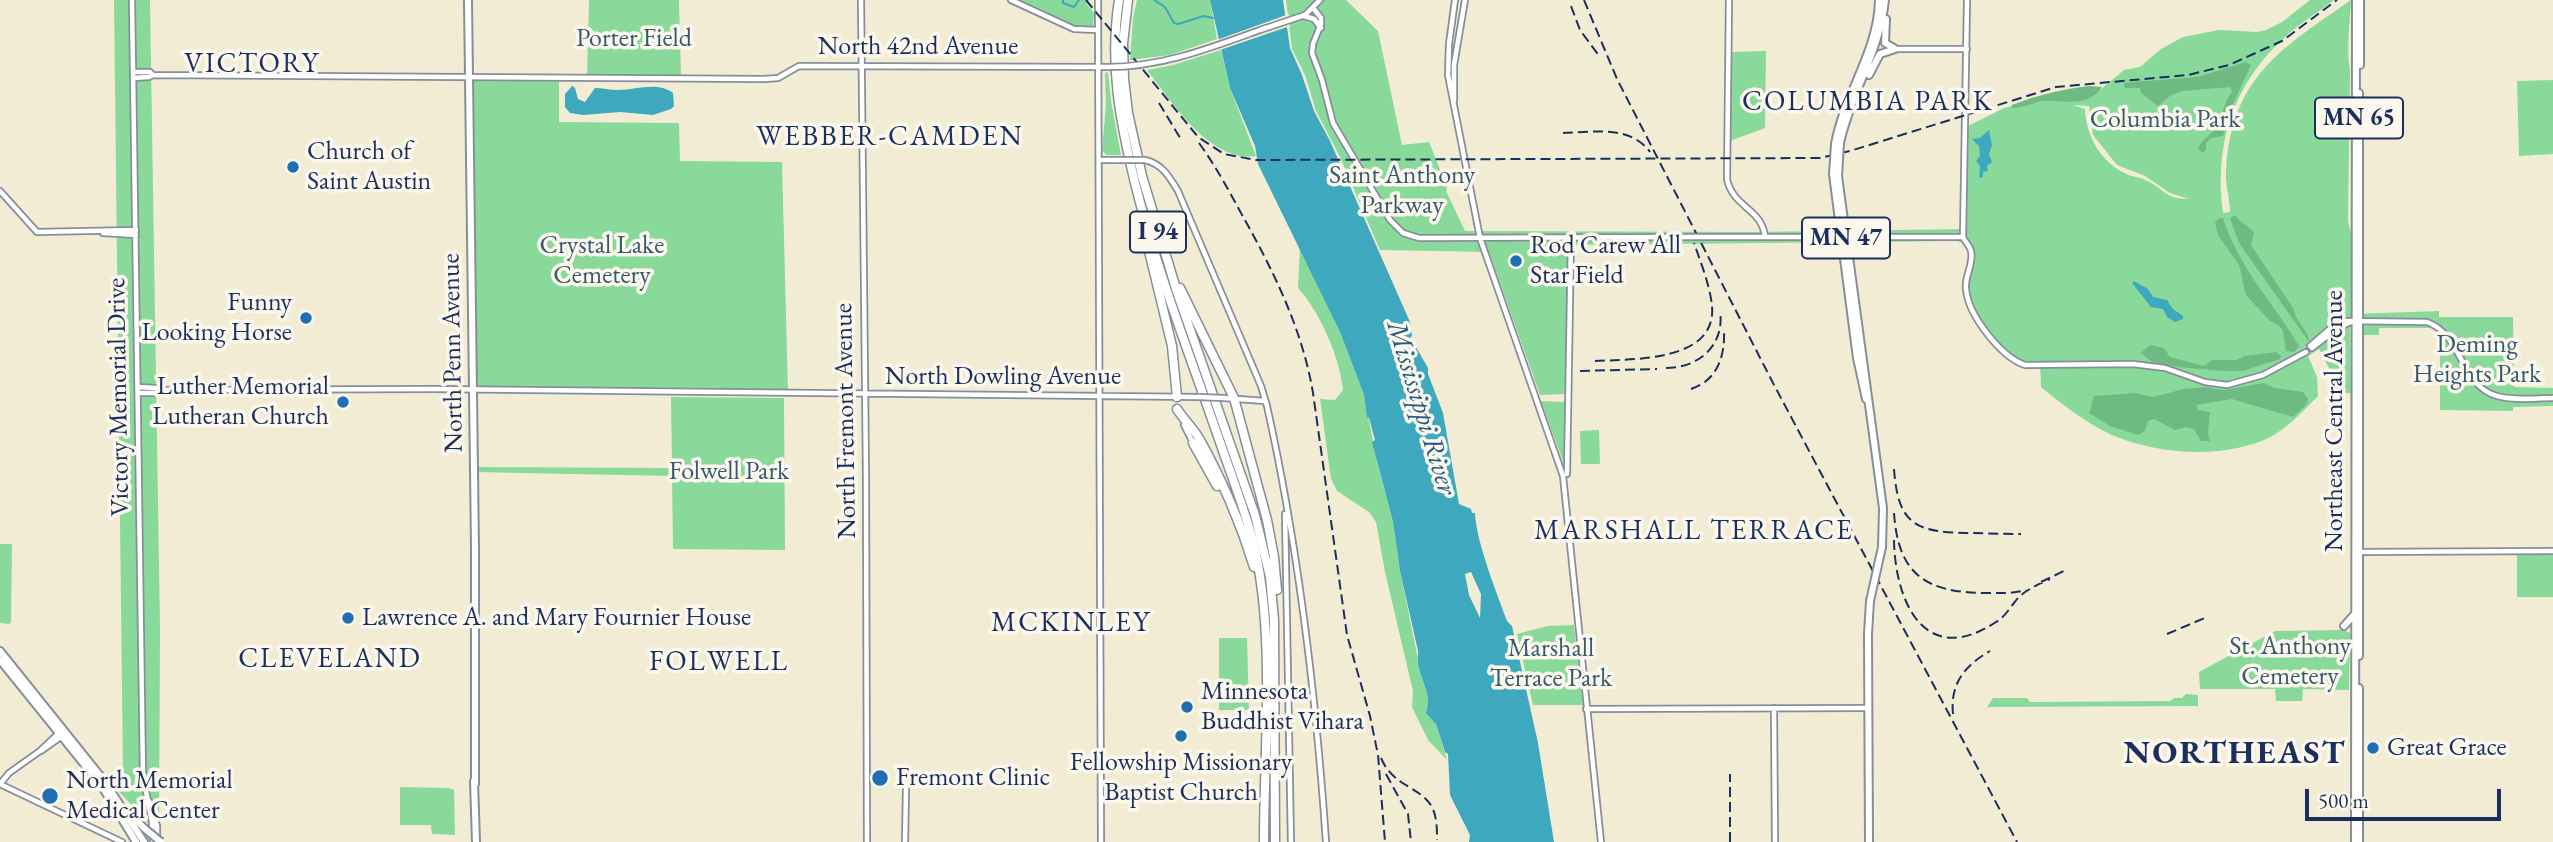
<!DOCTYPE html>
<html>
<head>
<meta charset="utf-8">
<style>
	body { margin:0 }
	#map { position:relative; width:2553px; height:842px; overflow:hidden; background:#f2ecd5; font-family:"EB Garamond",serif }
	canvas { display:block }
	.scale { position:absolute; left:2305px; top:789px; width:196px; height:32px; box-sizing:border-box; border:4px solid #1b2f5e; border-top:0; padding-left:9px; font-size:21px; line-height:24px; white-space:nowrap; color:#1b2f5e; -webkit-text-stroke:5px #fbf7ec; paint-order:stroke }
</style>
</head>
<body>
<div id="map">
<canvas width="2553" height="842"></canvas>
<div class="scale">500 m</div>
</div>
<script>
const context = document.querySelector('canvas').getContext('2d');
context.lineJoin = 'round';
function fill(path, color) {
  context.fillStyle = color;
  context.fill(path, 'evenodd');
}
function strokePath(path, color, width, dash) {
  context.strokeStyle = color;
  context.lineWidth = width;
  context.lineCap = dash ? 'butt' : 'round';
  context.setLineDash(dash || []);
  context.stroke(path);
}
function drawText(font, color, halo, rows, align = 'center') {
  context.font = font + ' "EB Garamond",serif';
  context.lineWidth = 7;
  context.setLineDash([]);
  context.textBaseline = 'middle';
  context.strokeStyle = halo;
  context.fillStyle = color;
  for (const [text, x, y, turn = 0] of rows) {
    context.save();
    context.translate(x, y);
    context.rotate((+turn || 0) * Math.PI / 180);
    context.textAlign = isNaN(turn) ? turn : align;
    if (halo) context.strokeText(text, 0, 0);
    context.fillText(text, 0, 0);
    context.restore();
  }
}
const green = new Path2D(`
	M114 0H150L160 627 159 835 110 782 120 783 123 777Z
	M589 0H679L681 78 587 77Z
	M1016 0H1090L1086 3 1094 13 1093 27H1075Z
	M1137 0H1210L1217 39 1170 55 1130 60 1133 18Z
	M1286 0H1346L1378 31 1402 145 1429 142 1447 187 1446 191 1465 231 1752 232 1966 229 1968 126 2004 108 2073 93 2100 90 2124 70 2140 67 2161 49 2183 37 2219 30 2257 32 2266 30 2282 22 2310 0H2334C2317 13 2297 25 2282 40 2232 86 2214 147 2223 213L2230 212C2230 199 2225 184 2226 170 2232 76 2281 49 2351 0 2350 24 2346 48 2350 71L2348 221 2351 234V314L2439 311V317H2513L2514 387 2553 388V406L2513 407V411L2440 410V333L2433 328H2379V335H2361V327L2350 326 2351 393H2344L2340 389 2319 349 2308 356 2317 377 2318 396C2303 411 2284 432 2264 440 2217 459 2157 454 2112 435 2086 423 2063 405 2041 387L2040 365C2033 364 2025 364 2018 361 1999 351 1970 310 1967 289 1966 275 1970 259 1970 244L1956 241 1569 245 1565 394 1540 395 1489 252 1380 250 1340 157 1316 111 1305 75 1292 49ZM2073 105 2089 106 2093 135 2117 165 2145 176 2170 193 2189 199C2163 199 2165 188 2145 180 2140 177 2134 177 2129 175 2102 164 2086 137 2085 109Z
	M1221 50 1230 88 1256 156C1210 163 1172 102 1147 70L1173 65Z
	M1766 51 1765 128 1730 141 1731 52Z
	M1108 72 1111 101 1121 155H1106L1102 150 1106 105 1105 73Z
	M472 80H559V122L679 123 680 161 782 162 788 391 476 388Z
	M2553 80V154L2519 156 2517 81Z
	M1300 247 1340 332 1364 395 1378 466 1393 522 1400 571 1420 669 1426 686 1429 709 1436 724 1447 760 1428 740 1412 707 1413 691 1385 572 1376 522 1369 512 1337 491 1331 479 1320 399 1335 400 1343 390C1340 358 1320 312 1298 288Z
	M671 397 784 398 785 550 673 549 672 476 474 472V467L672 468Z
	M1541 401 1566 402 1565 467Z
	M1599 430 1600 464H1581L1580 431Z
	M0 544H12L11 622 9 624 0 623Z
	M2553 554V597H2517V555Z
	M1574 625 1583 705H1533L1517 634 1548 626Z
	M2344 630 2350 633 2349 690 2303 689 2302 701H2276L2275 689H2200L2199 672 2275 631Z
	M1219 638H1247L1249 710H1219Z
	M2186 694 2198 695V706L1987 707 1993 698H2027L2030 702 2170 701 2174 698H2182Z
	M400 787 449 788 454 790 455 835 432 834 431 825H400Z`);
const forest = new Path2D(`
	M2246 62 2251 65 2232 106 2223 136 2211 138 2206 143V150L2202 153 2198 148C2203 138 2213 134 2217 125 2223 114 2224 102 2232 92L2230 87 2182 91 2171 95 2158 106 2141 93 2140 88H2125L2124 86V83L2133 82 2198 77Z
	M2090 86 2102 87C2088 108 2065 100 2044 101 2033 102 2023 109 2011 108L2012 105C2037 95 2063 89 2090 86Z
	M2235 215C2240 223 2249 225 2254 233L2251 245 2293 308C2295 320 2310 333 2309 342L2239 243 2230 218Z
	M2220 218H2223C2238 267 2273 302 2299 346L2294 352 2286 351 2283 331 2279 326 2269 320 2246 295 2239 265 2218 235 2215 222Z
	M2150 345 2164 348 2170 357 2204 366 2212 360H2237L2244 356 2276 352 2281 356 2280 359 2243 371H2224L2178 367 2152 362 2141 353Z
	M2264 383 2274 388 2303 392 2308 399 2306 405 2293 417 2232 399 2196 405 2198 410 2210 412 2208 433 2210 441H2201L2194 429 2186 427 2175 430 2154 419 2148 421 2145 431 2138 435 2110 426 2089 413 2094 396 2135 393 2153 397 2184 389 2206 387 2223 390Z`);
const water = new Path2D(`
	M1210 0H1283L1290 48 1302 75 1314 111 1330 141 1410 322 1412 336 1408 340 1411 346 1416 347 1428 368V374L1443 413 1459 504 1471 509 1472 513H1475C1476 541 1496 591 1507 621L1512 626 1538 743 1554 842H1469L1470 835 1450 795 1448 754 1445 752 1436 724 1426 713C1433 695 1420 679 1418 662 1418 658 1418 654 1418 651L1400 571 1393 522 1372 442 1375 440 1369 418 1367 417 1364 395 1340 332 1258 164 1255 146 1230 88ZM1471 572 1481 594 1480 618 1469 595 1465 574Z
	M572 86 575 88 578 99 585 102 595 88C602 88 610 90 618 90 636 90 657 81 673 93L674 106 671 109 653 115 620 112 583 115 570 113 565 107V94Z
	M1989 130 1992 145 1989 154 1992 162 1987 166 1988 171 1983 172V177L1979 178 1980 166 1976 161 1980 156 1979 146 1972 139 1980 138Z
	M2134 281 2148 289 2153 297 2167 300 2173 309 2183 316V319L2175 322 2167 317 2163 309 2151 307 2132 283Z`);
const pier = new Path2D(`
	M1289 14 1290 26 1217 51 1214 41Z`);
const stream = new Path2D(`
	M1063 0V3L1074 7 1079 0
	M1154 0 1165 7 1174 23 1178 24 1204 16 1213 18`);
const minorTunnel = new Path2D(`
	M2304 350 2310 346`);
const minor = new Path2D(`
	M132 0 143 776 152 822 153 842
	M861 0 866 474 867 842
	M1011 0 1074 29 1098 30
	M1098 0 1101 842
	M1455 0 1449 44 1448 75 1480 238 1563 476 1601 842
	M1729 0 1727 179C1733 208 1762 208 1765 237
	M1314 9 1321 18V24L1313 44 1312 53 1322 80 1333 123 1390 220 1403 233 1419 238 1690 237
	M1304 16 1314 19 1321 28
	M1260 30 1305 15 1320 0
	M1895 49H1967
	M133 72H150L153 75
	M133 78 149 77 153 75 764 79 778 78 799 66 1108 67
	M1454 101V65L1465 0
	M1099 160H1120
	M1145 160C1162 164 1169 176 1178 191L1261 386 1267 406C1299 550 1316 696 1326 842
	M0 191 37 232 136 230
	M103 233 136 235
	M1755 237H1830
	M1856 237H1963
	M1963 237C1965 242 1970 246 1971 251 1974 264 1964 277 1966 289 1968 315 2001 357 2025 365L2133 364 2165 368 2205 382 2227 385 2263 375 2306 352
	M1963 237 1967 0
	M2310 346 2332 327 2343 321 2427 322C2463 335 2460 386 2497 396 2515 401 2535 398 2553 398
	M2312 348 2339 327 2351 322
	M138 387 156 388 159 390 433 389 1199 397
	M138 393H156L159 390
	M1224 398 1265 401
	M1184 425 1193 443
	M1567 474 1571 238
	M1285 514 1291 842
	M2359 552 2553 551
	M1774 708 1775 842
	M1586 709 1868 708
	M41 751 62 736
	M0 784 122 842
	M0 784 9 773 40 751 59 733
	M149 801 157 826V840
	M905 842 906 789`);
const major = new Path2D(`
	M468 0 475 548V784
	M1886 19 1885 43 1894 48
	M2360 65V0
	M1869 75 1880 54 1895 49
	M1840 143C1851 93 1880 51 1885 0
	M1835 144C1844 94 1878 52 1879 0
	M1833 174 1857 358 1866 399
	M1838 176 1883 508 1882 547
	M2344 626 2353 616
	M0 651 105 782 144 842
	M2359 656V93
	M0 660 101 785 136 842
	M2359 688V842
	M474 781 476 842
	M132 816 145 829
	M1869 842 1868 634 1870 601
	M2355 842 2356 0`);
const highway = new Path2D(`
	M1119 0C1109 64 1120 121 1135 183 1157 272 1191 358 1221 445 1232 477 1244 508 1253 541 1276 633 1264 747 1264 842
	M1128 0 1123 43 1124 79 1128 113 1142 176 1177 292 1255 515 1270 577 1274 620 1275 842
	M1148 247 1172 346 1177 397
	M1180 288 1234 398 1267 520 1274 557 1277 590
	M1177 409C1184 420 1194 429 1200 440 1222 480 1241 524 1254 567
	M1193 443 1217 486`);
const rail = new Path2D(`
	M1086 0 1198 137 1224 154 1256 160 1820 158 1850 151 2056 87 2188 75 2229 65 2282 41 2337 0
	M1584 0 1617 79 1773 383 2017 842
	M1571 6 1580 30 1600 57
	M1159 103 1182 141
	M1563 133C1594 132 1630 125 1650 152
	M1199 143C1215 165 1228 189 1241 213 1273 270 1302 328 1313 393L1347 635 1370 716 1378 755 1385 842
	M1595 361C1633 359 1717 362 1712 306 1710 286 1701 263 1694 243
	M1666 368C1699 368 1725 345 1720 311
	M1580 371 1657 369
	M1691 389C1718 380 1725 356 1724 330
	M1894 469C1898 523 1914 532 1965 533 1983 533 2002 534 2021 534
	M1894 513C1898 573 1924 592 1983 593 1998 593 2012 594 2026 590
	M1894 540C1895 602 1925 669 1996 622 2006 616 2011 606 2018 598 2027 589 2039 584 2050 579
	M2041 582 2066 570
	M2167 634 2207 617
	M1953 714C1950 684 1964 666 1990 651
	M1381 758C1393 787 1420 786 1432 807 1437 817 1437 829 1437 840
	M1386 774 1408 814 1411 842
	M1730 842V774`);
const minorBridge = new Path2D(`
	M1108 67C1162 67 1210 48 1260 30
	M1120 160H1145
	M1690 237H1755
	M1830 237H1856
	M1199 397 1224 398`);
const majorBridge = new Path2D(`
	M1833 174 1835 144
	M1838 176 1840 143
	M1870 601 1882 547
	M145 829 161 842`);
const markers = [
	[293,167,7,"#1f6fb2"],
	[1516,261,7,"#1f6fb2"],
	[306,318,7,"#1f6fb2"],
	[343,402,7,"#1f6fb2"],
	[348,618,7,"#1f6fb2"],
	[1187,707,7,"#1f6fb2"],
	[1181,736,7,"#1f6fb2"],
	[2373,748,7,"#1f6fb2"],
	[880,778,9,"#1f6fb2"],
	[50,796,9,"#1f6fb2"]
];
const shields = [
	[2359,118,88],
	[1158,232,56],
	[1846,238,88]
];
const shieldNames = [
	["MN 65",2359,118],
	["I 94",1158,232],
	["MN 47",1846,238]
];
const parkNames = [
	["Porter Field",634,39],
	["Columbia Park",2165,120],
	["Saint Anthony",1402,176],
	["Parkway",1402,206],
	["Crystal Lake",602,246],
	["Cemetery",602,276],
	["Deming",2477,345],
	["Heights Park",2477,375],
	["Folwell Park",729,472],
	["St. Anthony",2290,647],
	["Cemetery",2290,677],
	["Marshall",1551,649],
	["Terrace Park",1551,679]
];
const streetNames = [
	["North 42nd Avenue",918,47],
	["North Penn Avenue",453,353,-91],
	["North Dowling Avenue",1003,377],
	["Victory Memorial Drive",119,397,-91],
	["North Fremont Avenue",846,421,-91],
	["Northeast Central Avenue",2335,421,-90]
];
const poiNames = [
	["Church of",307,152],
	["Saint Austin",307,182],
	["Rod Carew All",1530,246],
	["Star Field",1530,276],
	["Funny",292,303,"right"],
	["Looking Horse",292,333,"right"],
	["Luther Memorial",329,387,"right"],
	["Lutheran Church",329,417,"right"],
	["Lawrence A. and Mary Fournier House",362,618],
	["Minnesota",1201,692],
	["Buddhist Vihara",1201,722],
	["Great Grace",2387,748],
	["Fellowship Missionary",1181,763,"center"],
	["Baptist Church",1181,793,"center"],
	["Fremont Clinic",896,778],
	["North Memorial",66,781],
	["Medical Center",66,811]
];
const neighbourhoodNames = [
	["VICTORY",252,64],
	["COLUMBIA PARK",1868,102],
	["WEBBER-CAMDEN",890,137],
	["MARSHALL TERRACE",1694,531],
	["MCKINLEY",1071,623],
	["CLEVELAND",330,659],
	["FOLWELL",719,662]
];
const waterNames = [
	["Mississippi River",1421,408,73]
];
const districtNames = [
	["NORTHEAST",2235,754]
];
fill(green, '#89da9a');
fill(forest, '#6eba82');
fill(water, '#3ea9be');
fill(pier, '#f2ecd5');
strokePath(stream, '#3ea9be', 2);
strokePath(minorTunnel, '#c7c6bd', 4.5, [4.5, 2]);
strokePath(minor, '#868e9a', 8);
strokePath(major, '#868e9a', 10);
strokePath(highway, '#868e9a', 11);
strokePath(minor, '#fff', 4.5);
strokePath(major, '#fff', 6);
strokePath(highway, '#fff', 8);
strokePath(rail, '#1b2f5e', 2, [10, 5]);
strokePath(minorBridge, '#868e9a', 8, []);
strokePath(majorBridge, '#868e9a', 10, []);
strokePath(minorBridge, '#fff', 4.5);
strokePath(majorBridge, '#fff', 6);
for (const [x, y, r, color] of markers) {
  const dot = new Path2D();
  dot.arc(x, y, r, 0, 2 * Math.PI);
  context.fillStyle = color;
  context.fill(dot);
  strokePath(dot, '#fbf7ec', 2.5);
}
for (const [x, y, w] of shields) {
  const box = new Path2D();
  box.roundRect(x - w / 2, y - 20.5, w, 41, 5);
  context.fillStyle = '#fbf7ec';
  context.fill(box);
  strokePath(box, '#1b2f5e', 2);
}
drawText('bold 24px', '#1b2f5e', null, shieldNames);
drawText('26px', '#365a6d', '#fbf7ec', parkNames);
drawText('26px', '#1b2f5e', '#fbf7ec', streetNames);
drawText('26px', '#1b2f5e', '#fbf7ec', poiNames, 'left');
context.letterSpacing = '2px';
drawText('28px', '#1b2f5e', '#fbf7ec', neighbourhoodNames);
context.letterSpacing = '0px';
drawText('italic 28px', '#275a80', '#fbf7ec', waterNames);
context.letterSpacing = '2px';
drawText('bold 33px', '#1b2f5e', '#fbf7ec', districtNames);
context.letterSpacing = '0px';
</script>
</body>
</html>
